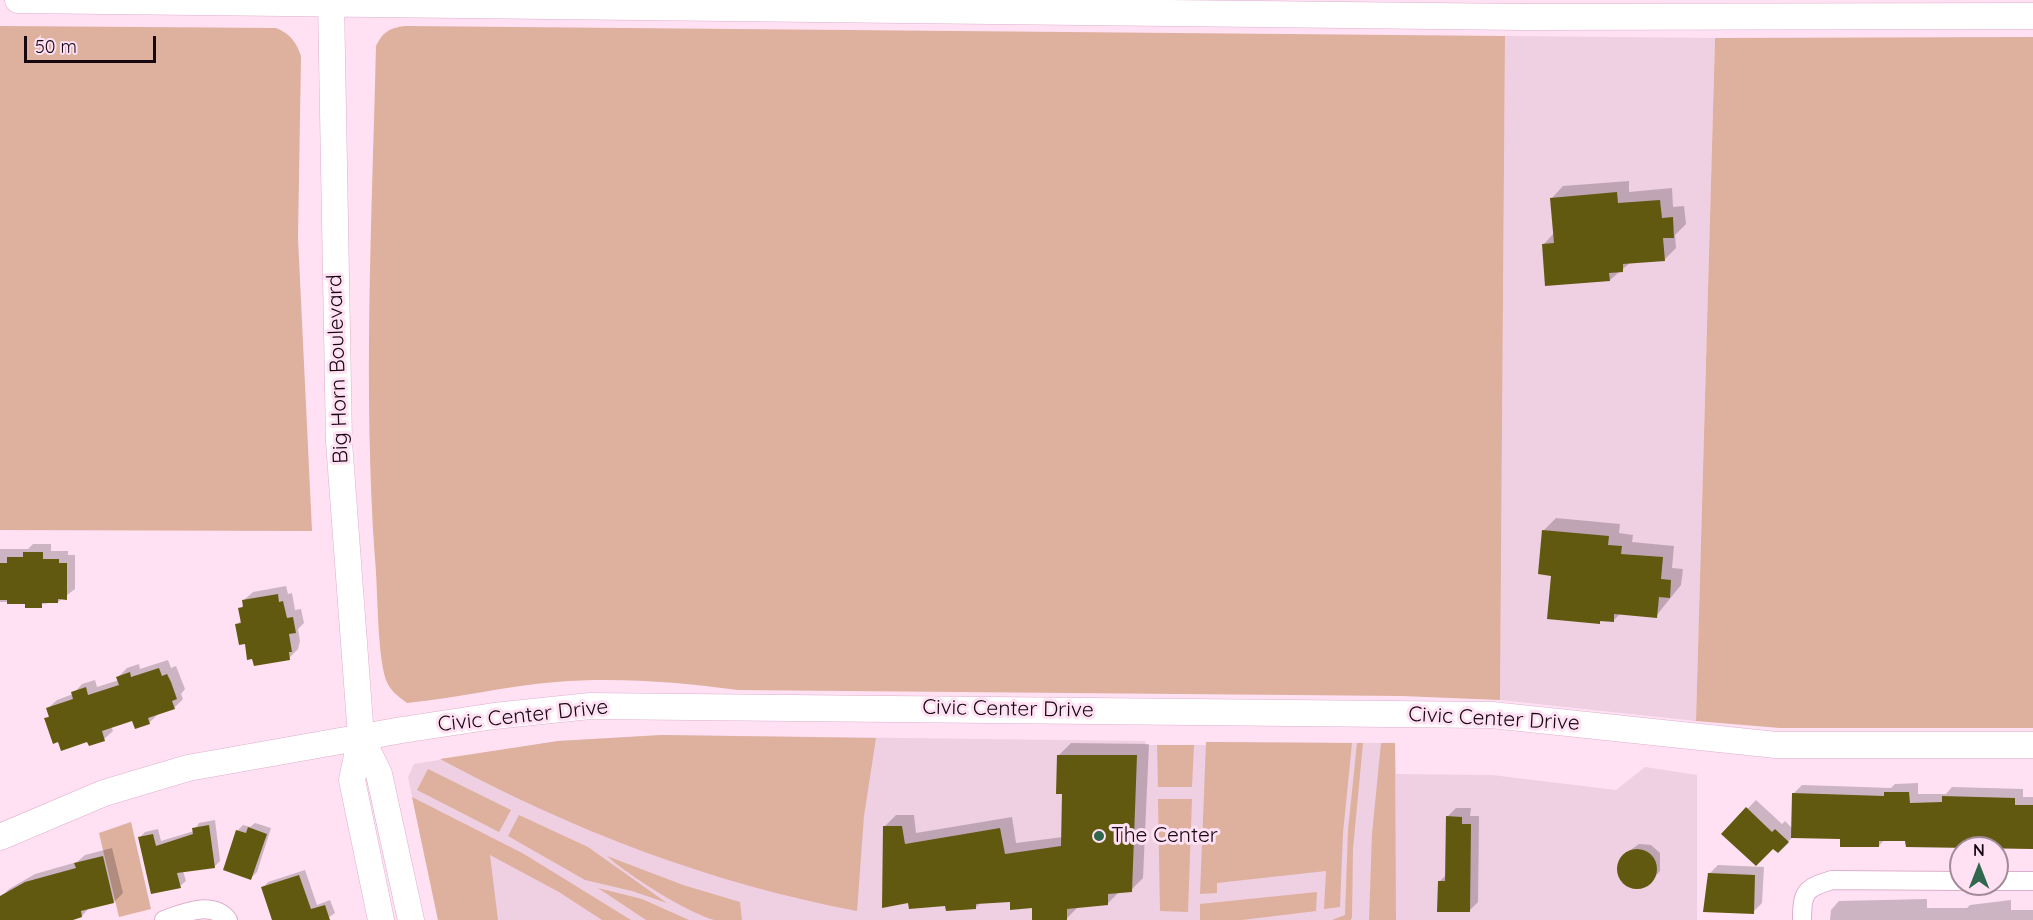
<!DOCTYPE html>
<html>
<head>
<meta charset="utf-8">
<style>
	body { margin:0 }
	#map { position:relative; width:2033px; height:920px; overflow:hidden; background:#ffe1f3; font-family:Quicksand,sans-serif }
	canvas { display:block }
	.north { position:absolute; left:1949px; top:836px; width:60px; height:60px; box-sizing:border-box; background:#ffe1f3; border:2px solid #a28a99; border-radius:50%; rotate:0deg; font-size:16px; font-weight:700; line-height:24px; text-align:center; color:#160711 }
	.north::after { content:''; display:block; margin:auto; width:21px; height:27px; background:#31674e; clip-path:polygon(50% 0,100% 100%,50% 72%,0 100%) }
	.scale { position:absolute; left:24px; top:36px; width:132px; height:27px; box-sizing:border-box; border:3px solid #160711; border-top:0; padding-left:8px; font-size:18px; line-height:21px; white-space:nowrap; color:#160711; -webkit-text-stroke:4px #ffe1f3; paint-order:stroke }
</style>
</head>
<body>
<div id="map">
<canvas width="2033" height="920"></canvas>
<div class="north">N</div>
<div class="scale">50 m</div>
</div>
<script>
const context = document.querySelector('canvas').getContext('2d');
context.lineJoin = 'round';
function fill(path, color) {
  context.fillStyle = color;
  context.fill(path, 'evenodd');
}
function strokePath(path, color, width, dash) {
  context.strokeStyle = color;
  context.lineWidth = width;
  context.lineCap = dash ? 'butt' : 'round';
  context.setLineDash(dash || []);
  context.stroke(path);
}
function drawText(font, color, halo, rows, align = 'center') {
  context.font = font + ' Quicksand,sans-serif';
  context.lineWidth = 6;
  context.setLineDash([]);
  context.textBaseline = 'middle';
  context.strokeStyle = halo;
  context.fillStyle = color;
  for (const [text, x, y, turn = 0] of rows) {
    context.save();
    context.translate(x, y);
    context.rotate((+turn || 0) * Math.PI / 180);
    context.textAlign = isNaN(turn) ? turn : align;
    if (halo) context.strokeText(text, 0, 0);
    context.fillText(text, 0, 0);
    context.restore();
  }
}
const built = new Path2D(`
	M1505 36 1715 38 1696 721 1500 700Z
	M662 735 1145 741 1146 745H1206V742L1395 743 1396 774 1492 775 1616 790 1645 767 1697 775V920H438L408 777 414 764 558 741Z`);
const green = new Path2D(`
	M0 26 276 28C290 34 296 41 301 56L298 238 312 531 0 530Z
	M405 26 1505 36 1500 700 1402 696 738 690C678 682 617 677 556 682 506 686 457 698 407 703 398 696 391 692 386 680 377 653 378 590 375 559 363 388 372 217 376 46 383 32 389 28 405 26Z
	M2033 37V728H1780L1696 721 1715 38Z
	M662 735 876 738 864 816 857 911C709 883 572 830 440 759L558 741Z
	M1206 742 1352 743 1343 833 1340 907 1324 909 1326 871 1217 883V893L1200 894Z
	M1357 743H1363L1353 849 1352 917 1351 920H1332L1345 915 1348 830Z
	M1381 743H1395L1396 920H1369L1372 834Z
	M1157 745H1194L1192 787H1158Z
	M428 769 511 810 499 832 417 790Z
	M412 797 524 854 631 920H602L559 892 490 855 498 920H438Z
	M1158 799H1192L1188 912 1160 911Z
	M519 815 588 847 667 903 632 891 585 880 508 836Z
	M131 822 151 909 119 917 99 833Z
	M607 856 683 885 740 902 742 920C733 920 722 920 714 920 688 913 626 874 607 856Z
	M598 888 642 899 689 920H646Z
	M1317 892 1316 911 1242 920H1200V904Z`);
const shadow = new Path2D(`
	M1629 181V192L1672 188 1673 207 1684 206 1686 224 1675 235 1676 248 1664 260 1631 262 1610 280 1543 245 1554 233 1552 198 1563 186Z
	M1556 518 1620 524 1619 533 1633 535 1632 542 1674 546 1672 568 1683 569 1681 585 1656 616 1621 613 1613 621 1602 620 1600 622 1553 574 1544 530Z
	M33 544H51V551H68V555H75V589L58 602 26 606V602H0V549H28Z
	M286 586 288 594 292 593 295 610 301 609 304 623 298 629 300 641 298 649 289 658 246 643 237 625 242 619 240 609 244 604V600L253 592Z
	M168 660 171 668 176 666 185 689 181 694 183 699 174 708 159 713 149 723 133 719 111 726 113 731 104 739 59 741 46 719 50 715 48 708 57 700 73 694 82 684 95 680 97 687 119 680 118 677 127 668 139 664 140 669Z
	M1071 743 1149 744 1143 878 1131 890 1120 891 1107 904 1078 907 1066 919 1011 900 981 902 976 907 947 905 884 827 896 815H914L916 833 1012 817 1016 843 1063 837 1064 793 1059 755Z
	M1918 783V794H1946L1952 787 2023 789V797H2033V848H1961V869L1956 868V844L1885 839 1879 846 1842 838 1793 837 1778 851 1773 847 1723 834 1756 800 1782 824 1785 821 1793 829V794L1802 785 1891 788 1895 784Z
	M1456 808H1471L1470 816H1479L1478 902 1469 911 1439 882 1447 874V817Z
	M215 820 220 861 214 867 183 871 186 881 180 886 139 838 145 832 158 829 161 841 194 831 199 823Z
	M255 823 271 828 257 872 251 878 237 831 243 825 250 827Z
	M1639 844 1651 845 1660 853V871L1650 882 1638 887 1627 884 1619 875V862L1629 851Z
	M112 848 123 893 114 902 90 907 82 916 68 920H0V898L9 889 35 874 77 862 85 855Z
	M1718 865 1764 867 1762 903 1753 912 1704 910 1709 874Z
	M305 870 317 905 330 900 335 913 325 920H272L263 888 268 882Z
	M1927 899V908H1967L1970 905 2011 900V910H2033V920H1830L1831 910 1839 901Z`);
const building = new Path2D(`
	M1617 192 1618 203 1660 200 1662 218 1673 217 1674 238H1663L1665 261 1623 264V272L1609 273 1610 281 1545 286 1542 244 1554 243 1550 198Z
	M1542 530 1609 536 1608 545 1622 546 1621 554 1663 557 1661 579 1671 580 1670 598 1659 597 1657 618 1614 614V622L1600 621V624L1547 619 1551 576 1538 574Z
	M23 552H43V559H59V563H67V600L58 599V603H42V608H25V604H7V600H0V563H7V557H23Z
	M278 594 279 602 283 601 287 618 293 617 296 633 289 634 292 652H289L290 660 254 666 252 659 247 660 245 644 239 645 235 624 241 623 238 608 243 607 242 600Z
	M159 668 162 676 167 674 171 682 177 699 172 701 175 709 148 718 150 724 135 729 132 721 102 731 105 741 89 746 87 742 61 751 58 742 53 744 44 718 49 717 46 708 73 699 71 692 86 687 88 695 119 685 116 677 130 672 131 677Z
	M1057 755H1137L1132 892 1108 894V905L1067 909V920H1032V908L1010 910V902L976 904V909L946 911 945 906 909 909 908 903 882 908 883 826H902L905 844 1000 828 1005 854 1061 846 1062 794H1056Z
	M1884 792H1909L1910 803 1942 802V796L2015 798V805H2033V849L1906 847 1905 841H1879V847H1840V839L1791 838 1792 793 1884 796Z
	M1746 807 1772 832 1775 829 1789 842 1778 853 1773 849 1756 866 1721 834Z
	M1446 816 1462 817V824H1471L1470 912H1437L1438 881H1445Z
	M209 825 215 868 177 873 181 888 151 894 138 837 153 834 156 846 193 834 192 828Z
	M248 827 267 834 251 880 223 870 236 830 246 833Z
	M1617 869a20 20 0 1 1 40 0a20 20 0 1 1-40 0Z
	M103 856 114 903 81 911 82 917 73 920H0V896L25 882 76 868 74 863Z
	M1708 873 1755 875 1754 914 1703 912Z
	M299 875 311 909 325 905 330 920H272L261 887Z`);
const street = new Path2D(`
	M1997 881H2033
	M164 920C184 913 212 900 228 920
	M1802 920C1802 892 1805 888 1832 880L1961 881`);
const secondary = new Path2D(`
	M18 0 1522 17 2033 16
	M331 0 339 442 361 737 352 780 381 920
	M361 737 379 774 411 920
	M0 837 104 793 188 768 402 730 494 716 590 706 1492 715 1776 745H2033`);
const markers = [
	[1099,836,6,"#31674e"]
];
const streetNames = [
	["Big Horn Boulevard",338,369,-92],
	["Civic Center Drive",1008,709,1],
	["Civic Center Drive",523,716,-6],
	["Civic Center Drive",1494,719,3]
];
const poiNames = [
	["The Center",1111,836]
];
fill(built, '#efcfe2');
fill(green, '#deb09e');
fill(shadow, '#0003');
fill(building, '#625911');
strokePath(street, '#deafcc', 20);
strokePath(secondary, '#deafcc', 27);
strokePath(street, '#fff', 18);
strokePath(secondary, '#fff', 26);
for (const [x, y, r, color] of markers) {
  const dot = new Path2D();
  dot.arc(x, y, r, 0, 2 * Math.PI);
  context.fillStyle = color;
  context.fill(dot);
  strokePath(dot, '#ffe1f3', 2);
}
drawText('21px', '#160711', '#ffe1f3', streetNames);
drawText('21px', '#160711', '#ffe1f3', poiNames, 'left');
</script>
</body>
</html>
